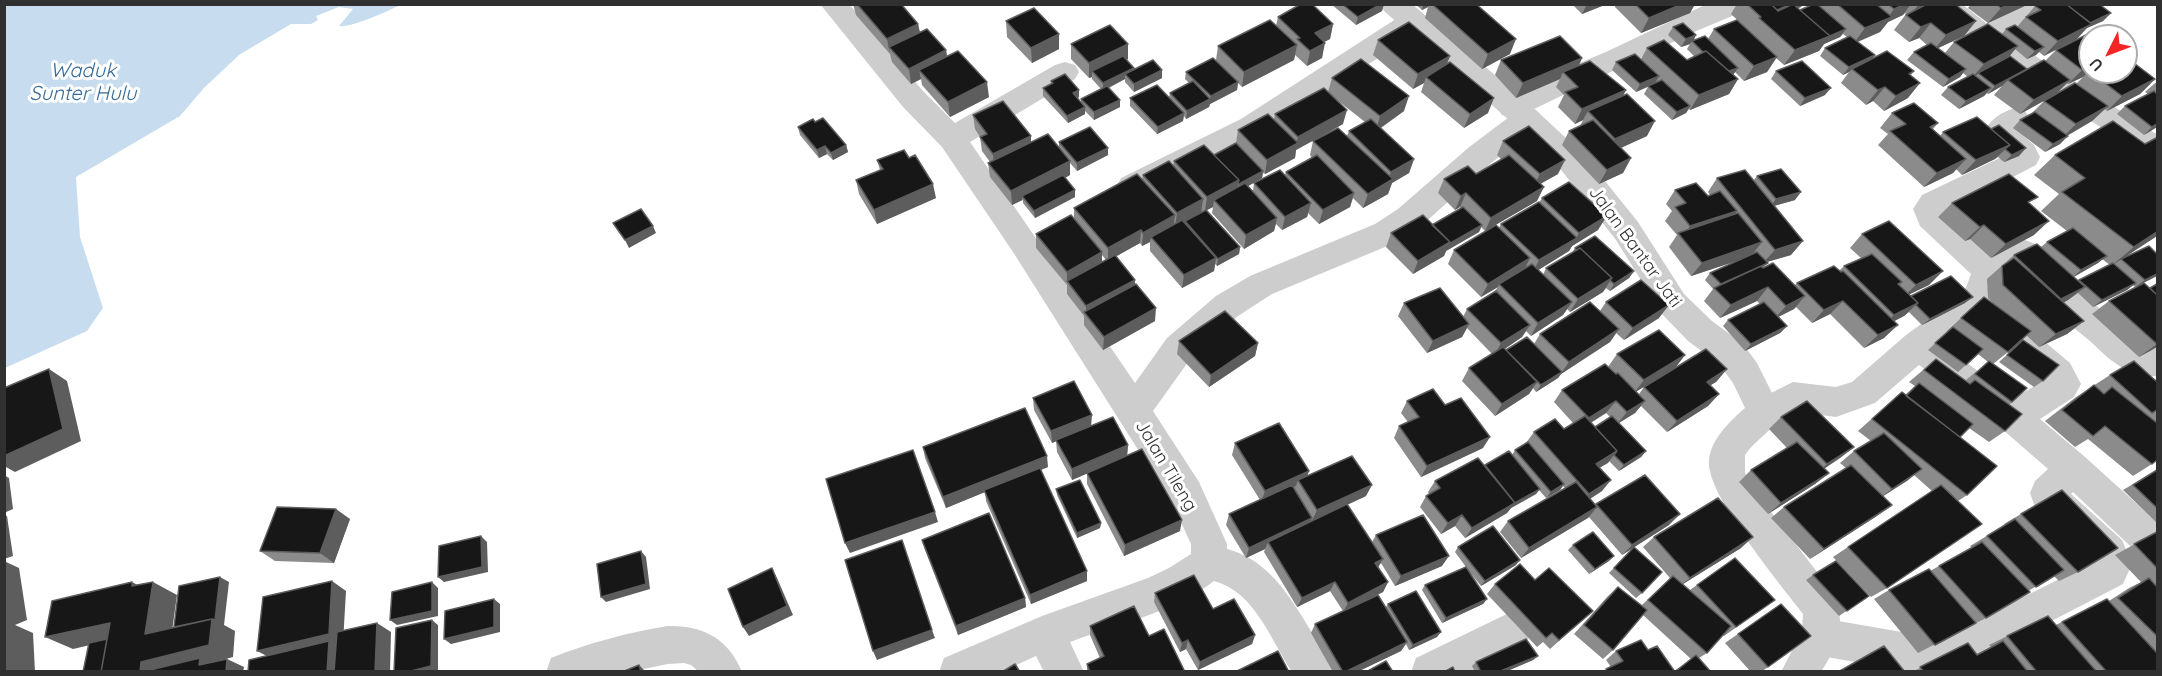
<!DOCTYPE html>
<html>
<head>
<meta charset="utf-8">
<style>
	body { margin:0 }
	#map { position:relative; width:2162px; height:676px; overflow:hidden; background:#fff; font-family:Quicksand,sans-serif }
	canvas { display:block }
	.frame { position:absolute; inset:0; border:6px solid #303030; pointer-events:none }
	.north { position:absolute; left:2078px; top:24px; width:60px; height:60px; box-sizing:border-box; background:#fff; border:2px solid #acacac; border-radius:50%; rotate:228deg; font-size:16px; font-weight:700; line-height:24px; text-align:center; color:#303030 }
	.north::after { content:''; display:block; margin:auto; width:21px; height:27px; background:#f32525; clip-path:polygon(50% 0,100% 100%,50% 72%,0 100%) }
</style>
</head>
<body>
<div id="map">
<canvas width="2162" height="676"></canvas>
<div class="frame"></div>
<div class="north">U</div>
</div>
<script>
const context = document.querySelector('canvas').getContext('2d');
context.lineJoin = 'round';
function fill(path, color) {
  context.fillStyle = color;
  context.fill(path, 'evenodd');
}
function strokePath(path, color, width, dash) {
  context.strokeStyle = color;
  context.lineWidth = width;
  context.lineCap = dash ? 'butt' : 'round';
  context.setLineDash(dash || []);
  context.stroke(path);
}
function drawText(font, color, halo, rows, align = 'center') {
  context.font = font + ' Quicksand,sans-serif';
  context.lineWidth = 6;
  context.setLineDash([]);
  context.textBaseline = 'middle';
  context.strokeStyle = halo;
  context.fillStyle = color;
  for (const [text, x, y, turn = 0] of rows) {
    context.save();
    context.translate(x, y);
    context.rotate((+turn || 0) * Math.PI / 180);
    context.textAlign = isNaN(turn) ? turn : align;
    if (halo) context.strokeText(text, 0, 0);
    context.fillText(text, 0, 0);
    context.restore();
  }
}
const water = new Path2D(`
	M4 5 5 4 400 5C389 11 350 28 339 26L353 9 339 7 316 16 318 20 311 24H291L239 55 204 88 180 116 76 177 80 237 103 308 87 331 5 368Z`);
const minor = new Path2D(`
	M820 4H849L923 91 955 123 1055 65 1065 62 1075 65 1079 72 1075 79 970 142 1135 383 1167 338 1216 296 1250 276 1375 224 1398 209 1468 148 1509 117 1502 115 1497 107 1502 99 1544 78 1608 51 1707 4H1747L1744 11 1694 32 1532 110 1537 111 1542 119 1537 127 1490 164 1420 227 1397 242 1272 294 1238 316 1191 358 1153 411 1199 482 1227 544V549C1280 563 1299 617 1329 658L1334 672H1292C1270 639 1255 592 1214 581 1173 613 1117 624 1070 642L1084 672H1044L1036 656 1001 672H939L944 658 1042 616 1148 578 1169 568 1191 554V544L1173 505 1013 252 942 147 903 107Z
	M1930 4H1962L1986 23 2028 4H2066L2063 11 2006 37 2158 135V161L2147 158 1974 43 1933 11Z
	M1412 12 1422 15 1426 22 1422 29 1261 135 1143 194 1132 198 1121 194 1117 186 1121 178 1241 119 1402 15Z
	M2015 108 2025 111 2030 119 2025 127 2019 132 2034 145 2040 157 2036 165 1946 212 1990 252 2000 245 2020 238 2048 249 2064 262 2092 302 2140 346 2146 349 2158 348V376C2128 378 2111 361 2091 342 2083 335 2073 328 2067 320 2053 300 2044 275 2020 265L2001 278 1994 299 2070 363 2081 384 2074 397 2040 419 2085 457 2158 523V565L2145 560 2073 492 2071 494 2122 540 2132 564 2123 584 1957 670 1911 672 1821 656 1808 650 1802 637 1808 624 1821 618 1919 635 1954 632 2093 562 2036 510 2030 493 2035 481 2048 469 2001 428 1919 365 1875 403 1836 417 1797 412 1765 428 1753 424 1748 413 1753 402 1793 382 1836 387 1852 382 1906 335 1964 293 1971 274 1920 226 1913 209 1922 195 2006 155 1991 141 1985 130C1992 118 2002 112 2015 108ZM1976 320 2043 381 2014 398 1943 345Z
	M1513 611 1526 617 1532 630 1526 643 1471 672H1411L1416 658Z
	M668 626C703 625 729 639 742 672H699L691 665 684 663 668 664 629 672H546L551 658C589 643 629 632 668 626Z`);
const tertiary = new Path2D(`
	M1381 4H1412L1537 111 1584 155 1638 222 1684 294 1712 321 1743 344 1757 363 1782 413C1774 430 1756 439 1745 455V473L1762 500 1833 593C1847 626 1839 643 1821 672H1781L1802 631 1803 614C1781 585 1705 494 1709 460 1711 439 1730 421 1745 408L1733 383 1719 364 1688 341 1662 314 1616 240 1562 171 1517 127 1384 11Z`);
const wall = new Path2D(`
	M853 4H901L918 24 920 32 946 50 947 56 989 97 950 117 922 85 921 79 911 84 892 62 890 54 856 15Z
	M1331 4H1384L1382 11 1356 25Z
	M1415 4H1476L1510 54 1482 69 1425 18 1428 7 1422 10Z
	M1572 4H1607L1582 14Z
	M1616 4H1695L1690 13 1641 33 1615 7Z
	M1737 4H1802L1801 7 1797 8 1800 10 1810 6 1809 4H1955L1976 21 1964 36 1938 48 1945 53 1954 42 2002 34 2006 29 2017 27 2035 6 2111 13 2103 21 2087 28 2044 56 2039 52 2036 55 2027 59 2015 49 2008 58 2025 71 2045 61 2056 50 2090 72 2155 79 2140 94 2107 111 2105 109 2092 121 2067 136 2060 144 2045 152 2013 128 2020 120 2031 114 2044 101 2020 114 1994 95 2002 86 1988 94 1987 93 1984 96 1959 109 1941 95 1948 87 1968 77 1963 73 1960 77 1943 87 1907 60 1914 52 1927 45 1919 38 1909 42 1894 30 1906 14 1905 13 1903 15 1888 22 1880 32 1858 42 1875 55 1872 58 1914 71 1910 76 1908 98 1884 111 1873 101 1866 105 1841 83 1849 72 1843 75 1820 56 1825 48 1847 37 1843 34 1840 37 1824 44 1819 51 1784 65 1776 58 1767 72 1744 81 1735 72 1733 75 1738 79 1729 94 1690 110 1689 109 1686 113 1672 120 1644 94 1648 87 1636 92 1612 70 1616 62 1641 59 1647 48 1687 60 1694 56 1687 49 1690 44 1681 47 1668 35 1673 27 1693 41 1708 39 1714 29 1750 32 1731 14ZM2083 77 2076 84 2056 94 2066 83 2068 84Z
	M1971 4H2029L1988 23 1968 8Z
	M1278 17 1333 24 1330 39 1324 42 1322 58 1307 66 1295 55 1294 60 1242 87 1238 83 1237 90 1210 104 1209 107 1186 119 1184 116 1183 121 1157 134 1130 106V98H1169L1170 93 1189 83 1185 79 1186 72 1216 60 1218 46 1276 26Z
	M1006 21 1059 34V49L1032 63 1007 37Z
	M1378 40 1450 56 1447 64 1488 113 1464 128 1421 92 1424 83 1413 89 1373 55Z
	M1071 44 1128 59 1126 60 1133 70 1162 78 1134 92 1125 82V79L1109 88 1120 107 1094 120 1085 111V114L1068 123 1043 96V88L1051 84V81L1079 90V97L1077 98 1081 102V99L1101 89 1092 79V77L1089 78 1071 59Z
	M1582 58 1579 66 1626 90 1623 96 1647 136 1621 148 1631 158 1623 173 1599 184 1562 145 1569 131 1580 126 1583 120 1575 124 1558 107 1564 95 1556 87 1560 79 1516 98 1495 75 1501 60Z
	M1776 71 1825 95 1800 106 1771 79Z
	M1332 78 1404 111 1381 128 1414 159 1409 173 1392 183 1388 194 1363 208 1353 198 1350 207 1319 224 1308 213 1307 217 1282 230 1276 224 1274 231 1244 249 1212 213 1213 207 1207 210 1240 247 1239 254 1217 266 1215 264 1214 271 1182 288 1150 251V242L1142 246 1140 243 1116 256 1135 280V285L1155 321 1103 350 1084 325V316L1067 294V285L1036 248V234L1074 219V208L1142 179 1143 175 1173 166 1174 161 1214 155 1236 143 1238 130 1274 119 1275 114 1328 92ZM1332 96 1365 122 1349 131 1347 136 1313 141 1310 155 1312 158 1286 172 1285 175 1254 183 1253 191 1248 186 1262 178 1263 173 1265 174 1295 158 1296 150 1343 124ZM1102 255 1106 260 1102 262Z
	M2157 82V127L2144 135 2117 114 2125 106 2148 94 2145 92 2154 84Z
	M1892 113 1938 123 1933 129 1940 136 1943 132 1977 117 2019 156 2004 162 1998 157 1995 159 1962 175 1956 169 1953 173 1924 187 1878 145 1888 134 1880 128Z
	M973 115 1031 142 1059 148V142L1108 155 1077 171 1070 163V175L1065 178 1075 190V197L1035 218 1023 203V200L1012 205 990 177 988 163 990 162 982 151 980 137 975 129Z
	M2113 121 2157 236 2122 259 2157 276 2135 287 2133 285 2127 290 2093 307 2078 293 2068 300 2063 303 2084 321 2067 334 2039 347 2026 335 2008 352 1993 364 2012 402 2009 405 2005 431 1989 442 1969 428 1960 437 1967 495 1958 501 1887 588 1871 597 1833 557 1932 491 1914 475 1883 496 1892 505 1810 559 1771 518 1784 507 1846 468 1840 463 1854 451 1871 441 1858 431 1902 392 1905 395 1915 386 1909 382 1936 359 1970 384V383L1966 380 1988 362 1978 354 1958 372 1928 350 1947 332V331L1984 297 1993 303 1988 298 1987 279 2014 255 2041 247 2047 242 2067 231 2041 211 2059 194 2034 175 2055 155ZM2102 259 2110 265 2078 281 2074 277 2098 263Z
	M815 122 846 145 848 152 833 160 827 154 819 158 800 135 798 127Z
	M1503 141 1558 174 1540 184 1537 201 1485 231 1481 227 1479 232 1446 251 1444 256 1413 274 1386 247 1391 233 1432 225 1461 208 1460 207 1455 210 1438 193 1444 179 1476 174 1502 160 1497 155Z
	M877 160 936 198 877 224 859 194 856 180 880 170Z
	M1757 176 1795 200 1774 206 1791 255 1767 262 1768 263 1764 267 1795 285 1797 283 1839 271 1844 266 1861 258 1850 248 1862 234 1929 285 1909 294 1911 296 1965 303 1922 325 1909 312 1904 316 1894 321 1884 338 1864 348 1830 314 1812 323 1796 307 1794 309 1778 317 1787 326 1780 333 1745 351 1723 326 1728 320 1760 304 1757 301 1720 318 1704 301 1713 289 1705 280 1710 273 1737 261 1691 276 1669 247 1677 235 1665 221 1672 211 1666 204 1675 190 1708 196 1710 195 1708 192 1717 178 1754 180Z
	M1542 198 1598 230 1572 246 1569 251 1538 270 1543 275 1546 268 1572 253 1575 248 1634 271 1629 278 1610 291 1606 288 1603 292 1570 312 1567 309 1563 315 1531 336 1526 331 1522 337 1505 349 1506 350 1534 344 1540 334 1600 311 1606 302 1659 318 1624 340 1616 333 1610 342 1561 374 1558 378 1536 392 1533 388 1529 394 1495 416 1462 381 1469 368 1492 354 1467 328 1462 337 1427 353 1398 316 1404 303 1463 317 1467 309 1495 291 1498 287 1481 297 1448 264 1454 250 1499 228 1501 224 1539 203Z
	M1952 203 2030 204 2034 235 1991 258 1970 239 1965 241 1938 217Z
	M2157 284V347L2139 357 2092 314 2109 301 2150 288Z
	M2023 340 2043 381 2034 387 1999 362Z
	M1179 341 1258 343 1255 356 1209 387 1177 354Z
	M1617 354 1685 355 1675 368 1636 391 1639 394 1644 387 1727 369 1716 382 1710 385 1719 394 1708 406 1667 432 1641 406 1635 413 1619 423 1646 451 1641 457 1619 471 1609 461 1599 468 1602 491 1590 499 1595 505 1596 504 1669 525 1634 547 1642 593 1636 598 1609 573 1633 548 1622 555 1589 517 1521 558 1500 532 1508 521 1565 488 1563 486 1560 490 1546 498 1539 490 1536 494 1511 508 1507 513 1465 538 1455 526 1441 534 1420 507 1426 496 1429 494 1428 492 1435 481 1485 465 1512 455 1515 450 1526 443 1534 432 1564 429 1573 423 1554 402 1562 390 1608 367ZM1606 413 1610 417 1595 427 1591 423Z
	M2110 375 2155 380 2157 379V460L2152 464 2133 476 2088 439 2075 447 2045 421 2076 397Z
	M1033 398 1091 426 1128 445 1127 456 1180 531 1124 556 1087 484V473L1072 480 1057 452 1056 441 1052 443 1034 410Z
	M1407 401 1445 405 1483 448 1421 477 1394 438 1399 426 1408 422 1401 413Z
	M1781 417 1854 447 1840 458 1824 469 1829 473 1815 484 1768 514 1739 482 1751 470 1787 448 1769 429Z
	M1235 443 1309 471 1307 476 1366 496 1347 505 1372 542 1376 535 1442 566 1395 586 1381 563 1378 567 1388 582 1383 592 1359 604 1386 607 1388 604 1437 637 1409 650 1406 644 1401 651 1357 672H1333L1311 633 1315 624 1343 611 1330 591 1297 607 1264 552 1265 549 1246 558 1226 525 1229 514 1260 500 1232 455Z
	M923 447 1048 467 1041 470 1087 571V581L1031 604 986 501 985 492 946 508 925 458Z
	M2157 470V523L2123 490Z
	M1056 489 1101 523 1100 528 1077 538 1057 495Z
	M2021 514 2078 572 2059 581 2054 576 2028 591 1986 618 1918 653 1874 599 1889 590 1930 571 1972 548 1970 546 2005 525 2004 524Z
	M350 519 334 563 275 561 260 551Z
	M2157 532V672H1912L1968 643 1977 654 1991 647 1989 645 2048 616 2056 625 2107 599 2109 601 2129 588 2141 582 2115 555Z
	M1654 537 1741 548 1683 584 1690 590 1697 585 1775 600 1724 636 1723 635 1707 653 1699 658 1711 672H1603L1611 667 1606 660 1616 651 1648 650 1674 671 1691 659 1643 615 1613 650 1603 659 1574 634 1608 596 1618 587 1642 605 1670 578 1643 547Z
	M922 540 1025 598 1026 607 958 635 925 550Z
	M1573 545 1609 561 1589 574 1568 550Z
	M1458 547 1516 565 1481 586 1469 571 1487 599 1483 604 1442 623 1422 590 1425 585 1466 567 1455 552Z
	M1813 575 1869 596 1839 616 1806 580Z
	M1535 580 1593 611 1550 649 1543 642 1537 647 1487 594 1495 584Z
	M1155 593 1213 609 1255 635 1252 644 1198 670 1186 649 1180 652 1154 602Z
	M1781 604 1768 667 1761 672H1751L1725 643Z
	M1090 626 1149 636 1185 672H1087V664L1100 658 1090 635Z
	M1538 656 1533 660 1505 672H1475L1472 666 1476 662Z`);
const shadedWall = new Path2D(`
	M1381 4H1384L1382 11 1356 25 1358 17Z
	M1423 4H1429L1428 7 1422 10Z
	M1587 4H1607L1582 14Z
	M1682 4H1695L1690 13 1641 33 1649 18Z
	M1791 4H1802L1801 7 1772 18Z
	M1905 4H1911L1903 15 1888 22 1880 32 1854 43 1865 28 1887 19 1894 9Z
	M1919 4H1933L1909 17Z
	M2009 4H2029L1988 23 2001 8Z
	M2111 13 2103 21 2087 28 2077 39 2044 56 2058 41 2084 26Z
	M1976 21 1964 36 1934 50 1946 35Z
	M1931 23 1919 38 1909 42 1921 27Z
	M918 24 921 39 889 47 890 54 887 39Z
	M1333 24 1330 39 1312 48 1315 33Z
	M1846 29 1840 37 1824 44 1819 51 1784 65 1795 50Z
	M1059 34V49L1032 63 1031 48Z
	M1696 35 1693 42 1692 41 1690 44 1681 47 1686 39Z
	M1516 39 1510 54 1482 69 1488 54Z
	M1325 43 1322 58 1307 66 1310 51Z
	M1128 44V59L1096 75 1092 71V77L1089 78V63Z
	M1297 45 1294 60 1242 87 1244 72Z
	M2018 46 2005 61 1978 73 1975 77 1971 79 1984 64Z
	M2044 47 2036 55 2027 59 2035 51Z
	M946 50 948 65 919 70 921 79 911 84 909 69Z
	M1875 55 1869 63 1852 69 1849 72 1843 75 1849 67Z
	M1450 56 1444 70 1426 77 1424 83 1413 89 1418 74Z
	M1777 57 1767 72 1744 81 1754 66Z
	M1582 58 1575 73 1563 72 1560 79 1516 98 1523 83Z
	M2090 66V72L2089 71 2083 77 2068 84 2082 70Z
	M1134 68 1133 75 1125 74V79L1103 90V83Z
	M1738 68 1733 75 1725 73Z
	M1966 69 1960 77 1943 87 1949 79Z
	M2027 69 2019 76 2008 80 2002 86 1988 94 1995 86Z
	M1162 70V78L1134 92V84Z
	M1659 76 1655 83 1636 92 1640 84Z
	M1738 79 1729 94 1690 110 1699 95Z
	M2155 79 2140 94 2107 111 2122 96Z
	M2070 80 2056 94 2020 114 2034 100Z
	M987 82 989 97 950 117 948 102Z
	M1238 82 1237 90 1210 104 1209 107 1186 119 1187 111 1210 99 1211 96Z
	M1920 83 1908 98 1884 111 1896 96Z
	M1885 87 1873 101 1866 105 1878 90Z
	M1831 88 1825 95 1800 106 1805 98Z
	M1991 88 1984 96 1959 109 1966 101Z
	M1079 90V97L1073 100V93Z
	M1626 90 1618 105 1588 111 1583 120 1575 124 1582 109Z
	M1409 96 1404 111 1376 131 1380 116Z
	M1494 98 1488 113 1464 128 1470 114Z
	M1120 100V107L1094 120V112Z
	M1690 106 1686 113 1672 120 1677 112Z
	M2108 106 2092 121 2061 139 2076 124Z
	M1085 107V114L1068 123 1067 116Z
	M1347 110 1343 124 1296 150 1295 158 1265 174 1267 160 1296 144 1298 137Z
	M1184 113 1183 121 1157 134 1158 127Z
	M1655 121 1647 136 1607 154 1615 139Z
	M2157 124V127L2144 135 2152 127Z
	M1031 136V151L994 168 993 154Z
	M2068 136 2060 144 2045 152 2053 144Z
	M846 145 848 152 833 160 831 153Z
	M2010 145 1995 159 1962 175 1976 160Z
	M825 146 827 154 819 158 817 150Z
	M1108 148V155L1077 171V163Z
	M2026 148 2019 156 2004 162 2012 155Z
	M1631 158 1623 173 1599 184 1607 170Z
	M1414 159 1409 173 1392 183 1388 194 1363 208 1368 194 1387 183 1391 172Z
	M1966 159 1953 173 1924 187 1937 173Z
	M1565 160 1558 174 1533 188 1540 174Z
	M1070 161V175L1025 199 1022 196V200L1012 205 1011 191Z
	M1263 171 1262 178 1238 192 1239 184Z
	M1239 180 1236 194 1214 200 1213 207 1205 211 1207 197Z
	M933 184 936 198 877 224 874 210Z
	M1544 187 1537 201 1485 231 1491 218Z
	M1075 190V197L1035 218 1034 211Z
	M1801 192 1795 200 1770 207 1776 199Z
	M1354 193 1350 207 1319 224 1323 210Z
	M1466 193 1460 207 1455 210 1461 196Z
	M1203 199 1201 213 1175 227 1177 213Z
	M1311 203 1307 217 1282 230 1285 217Z
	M1737 211 1726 225 1682 238 1690 226Z
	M1175 215 1173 229 1151 237 1150 242 1142 246 1143 233Z
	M1607 216 1598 230 1572 246 1569 251 1532 274 1539 260 1576 238 1579 233Z
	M1277 218 1274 231 1244 249 1246 235Z
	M2049 221 2034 235 1991 258 2006 244Z
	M1482 225 1479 232 1446 251 1444 256 1413 274 1418 261Z
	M1984 225 1970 239 1965 241 1980 227Z
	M653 226 656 233 629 248 625 240Z
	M1141 230 1140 243 1108 261V248Z
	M2157 232V236L2111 266 2134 247Z
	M1803 241 1791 255 1763 263 1775 250Z
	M1762 242 1751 256 1691 276 1702 263Z
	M1240 247 1239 254 1217 266 1218 259Z
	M1102 252V266L1067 281V272Z
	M2107 256 2098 263 2073 277 2081 270Z
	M1216 258 1214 271 1182 288 1184 275Z
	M1530 258 1523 272 1499 284 1498 287 1481 297 1488 284Z
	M1634 271 1629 278 1610 291 1614 284Z
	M1943 271 1929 285 1902 298 1916 285Z
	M2157 274V276L2135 287 2145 280Z
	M1612 278 1603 292 1570 312 1578 299Z
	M1135 280 1134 293 1086 315V306Z
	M2136 283 2127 290 2093 307 2102 300Z
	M1768 287 1757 301 1720 318 1731 305Z
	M2085 287 2068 300 2045 312 2061 299Z
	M1805 296 1794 309 1774 319 1786 306Z
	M1973 297 1965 303 1922 325 1930 319Z
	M1843 301 1830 314 1812 323 1824 310Z
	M1572 302 1563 315 1531 336 1538 323Z
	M1918 303 1904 316 1881 328 1894 315Z
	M1669 305 1659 318 1624 340 1633 328Z
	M1156 308 1155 321 1103 350 1104 337Z
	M2084 321 2067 334 2039 347 2056 334Z
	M1469 324 1462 337 1427 353 1433 341Z
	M1530 325 1522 337 1494 356 1501 343Z
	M1898 325 1884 338 1864 348 1878 335Z
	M1787 326 1780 333 1745 351 1751 344Z
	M1619 329 1610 342 1561 374 1558 378 1536 392 1541 385 1562 372 1569 362Z
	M1258 343 1255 356 1209 387 1211 375Z
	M2157 344V347L2139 357Z
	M1685 355 1675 368 1634 393 1644 380Z
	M49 369 67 381 81 441 15 472 4 466V456Z
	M1727 369 1716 382 1696 394 1707 382Z
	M1537 382 1529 394 1495 416 1502 404Z
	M1719 394 1708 406 1667 432 1677 421Z
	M1616 401 1606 413 1580 429 1589 418Z
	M1645 401 1635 413 1617 424 1627 412Z
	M1092 415 1091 427 1052 443 1051 431Z
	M1490 437 1483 448 1421 477 1427 466Z
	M1128 445 1127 457 1072 480V469Z
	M1854 447 1840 458 1814 475 1827 464Z
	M1617 451 1608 463 1587 475 1596 464Z
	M1646 451 1641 457 1619 471 1624 465Z
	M1047 456 1048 467 985 492 984 490 985 492 946 508 943 497Z
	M1922 469 1907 481 1877 500 1892 489Z
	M1309 471 1305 482 1298 480 1296 486 1261 502 1265 491Z
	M1829 473 1815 484 1768 514 1781 503Z
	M4 475 9 478 13 509 4 513Z
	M1611 480 1602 491 1580 505 1589 494Z
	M1564 484 1560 490 1546 498 1551 492Z
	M1372 485 1366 496 1312 521 1317 510Z
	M1540 489 1536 494 1511 508 1507 513 1465 538 1472 528Z
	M1892 505 1877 516 1810 559 1824 549Z
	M1597 507 1588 518 1521 558 1529 548Z
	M336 509 350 519 334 563 320 553Z
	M935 512 938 522 850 553 845 543Z
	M1680 514 1669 525 1622 555 1632 545Z
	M4 515 7 516 13 556 4 559Z
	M1462 515 1455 526 1441 534 1448 523Z
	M1312 518 1308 529 1268 542 1265 549 1246 558 1249 548Z
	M1182 520 1180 531 1124 556 1125 545Z
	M1101 523 1100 528 1077 538V533Z
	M481 536 487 542 488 572 444 582 438 577Z
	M1753 537 1741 548 1678 587 1690 578Z
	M641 551 646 557 650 589 606 602 601 597Z
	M1449 556 1442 566 1395 586 1401 576Z
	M1614 556 1609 561 1589 574 1595 569Z
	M1383 559 1377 569 1375 563Z
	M1520 560 1516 565 1481 586 1485 581Z
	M4 561 19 568 27 620 15 625 33 633 35 672H6L4 630Z
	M772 568 777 578 793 615 749 636 743 627Z
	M1087 571V581L1031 604 1030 595Z
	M220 577 229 582 224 625 235 631 233 657 175 672H140L141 662Z
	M332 581 346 591 343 643 335 645 344 650 342 672H327L273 659 257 651Z
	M132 582 151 592 153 582 177 595 170 646 145 634 132 586Z
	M432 582 438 588V616L397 625 390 620Z
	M1335 582 1330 591 1297 607 1302 598Z
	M1388 582 1383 592 1343 612 1348 603Z
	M1025 598 1026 607 958 635 956 626Z
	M494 599 500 604V632L451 644 444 639Z
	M1487 599 1483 604 1442 623 1446 618Z
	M432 620 438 625V670L432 672H407Z
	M110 623 116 639 73 649 45 637Z
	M377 623 391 632 390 672H375Z
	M932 630 935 638 877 660 873 651Z
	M1441 632 1437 637 1409 650 1413 645Z
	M1255 635 1252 644 1198 670 1200 662Z
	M1188 640 1186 649 1180 652 1182 643Z
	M1407 642 1401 651 1357 672H1345Z
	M1538 656 1533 660 1505 672H1498Z
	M227 659 244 667 243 672H226Z
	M639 665 646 672H641Z`);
const building = new Path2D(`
	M857 4H901L918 24 887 39Z
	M1301 4H1312L1333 24 1315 33 1325 43 1310 51 1297 39 1300 38 1278 17Z
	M1342 4H1381L1358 17Z
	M1432 4H1476L1516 39 1488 54Z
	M1635 4H1682L1649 18Z
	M1747 4H1771L1778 11 1793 4 1830 36 1795 50 1759 18 1761 17Z
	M1771 4H1791L1777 10Z
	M1814 4H1817L1846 29 1830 36 1800 10Z
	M1837 4H1876L1892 17 1865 28Z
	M1888 4H1905L1894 9Z
	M1927 4H1955L1976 21 1946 35 1931 23 1921 27 1906 15Z
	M1996 4H2009L2001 8Z
	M2038 4H2066L2092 24 2058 41 2026 17 2041 10 2035 6Z
	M2066 4H2099L2111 13 2090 23Z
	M1034 8 1059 34 1031 48 1006 21Z
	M1270 20 1297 45 1244 72 1218 46Z
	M1737 20 1777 57 1754 66 1714 29Z
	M1409 22 1450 56 1418 74 1378 40Z
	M1683 23 1696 35 1686 39 1673 27Z
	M1988 24 2018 46 1984 64 1954 42Z
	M1110 25 1128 44 1089 63 1071 44Z
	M2015 25 2044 47 2035 51 2006 29Z
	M927 29 946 50 909 69 889 47Z
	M2094 31 2101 36H2090V66L2082 70 2056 50Z
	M1560 36 1582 58 1523 83 1501 60Z
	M1705 36 1738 68 1729 71 1706 51 1703 52 1692 41Z
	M1850 36 1875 55 1849 67 1825 48Z
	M1664 40 1687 60 1706 51 1738 79 1699 95 1647 48Z
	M1931 43 1966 69 1949 79 1914 52Z
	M958 51 987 82 948 102 919 70Z
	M1887 51 1914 71 1909 74 1920 83 1896 96 1885 87 1878 90 1852 69Z
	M1635 54 1659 76 1640 84 1616 62Z
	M1123 56 1134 68 1103 83 1092 71Z
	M2010 56 2027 69 1995 86 1978 73Z
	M2126 57 2155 79 2122 96 2089 71H2090V72H2126Z
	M1213 58 1238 82 1211 96 1186 72Z
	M1361 59 1409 96 1380 116 1332 78Z
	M1153 60 1162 70 1134 84 1125 74Z
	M2044 60 2070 80 2034 100 2008 80Z
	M1590 61 1626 90 1582 109 1565 92 1578 87 1563 72Z
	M1802 61 1831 88 1805 98 1776 71Z
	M1450 62 1494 98 1470 114 1426 77Z
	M1065 74 1079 90 1073 93 1085 107 1067 116 1043 88 1053 83 1051 81Z
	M1973 74 1991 88 1966 101 1948 87Z
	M1662 80 1690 106 1677 112 1648 86Z
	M1193 81 1210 99 1187 111 1170 93Z
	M2075 83 2108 106 2076 124 2044 101Z
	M1157 85 1184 113 1158 127 1130 98Z
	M1107 86 1120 100 1094 112 1081 99Z
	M1324 88 1347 110 1298 137 1275 114Z
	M2154 91 2157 94V124L2152 127 2125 106Z
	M1627 94 1655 121 1615 139 1588 111Z
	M1003 101 1031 136 993 154 980 137 987 134 973 115Z
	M1914 103 1938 123 1930 127 1966 159 1937 173 1890 131 1906 124 1892 113Z
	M2035 112 2068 136 2053 144 2020 120Z
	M1268 114 1298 143 1267 160 1238 130Z
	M1977 117 2010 145 1976 160 1943 132Z
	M823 118 846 145 831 153 825 146 817 150 798 127 813 119 815 122Z
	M1371 119 1414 159 1391 172 1349 131Z
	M1593 120 1631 158 1607 170 1569 131Z
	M2113 121 2145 144 2156 138 2157 139V232L2134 247 2062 192 2085 178 2055 155Z
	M1999 125 2026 148 2012 155 2005 149 2010 145 1991 129Z
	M1529 126 1565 160 1540 174 1503 141Z
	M1090 127 1108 148 1077 163 1059 142Z
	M1338 128 1393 179 1368 194 1313 141Z
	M1048 134 1070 161 1011 191 988 163Z
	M1236 143 1263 171 1239 184 1238 183 1239 180 1214 155Z
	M1204 145 1239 180 1207 197 1174 161Z
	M904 150 909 158 915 155 933 184 874 210 856 180 883 169 877 160Z
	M1317 155 1354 193 1323 210 1286 172Z
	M1509 155 1544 187 1491 218 1466 193 1461 196 1444 179 1468 166 1476 174Z
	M1169 161 1203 199 1177 213 1143 175Z
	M1781 169 1801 192 1776 199 1757 176Z
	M1280 170 1311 203 1285 217 1254 183Z
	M1745 170 1803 241 1775 250 1717 178Z
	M1137 174 1175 215 1143 233 1141 230 1108 248 1074 208Z
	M2009 174 2038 197 2028 202 2049 221 2006 244 1984 225 1980 227 1952 203Z
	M1063 175 1075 190 1034 211 1022 196Z
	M1569 182 1607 216 1579 233 1542 198Z
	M1245 183 1277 218 1246 235 1214 200Z
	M1696 183 1708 196 1720 191 1737 211 1690 226 1675 207 1686 203 1675 190Z
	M1539 202 1577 238 1539 260 1501 224Z
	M1463 207 1482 225 1449 244 1450 242 1432 225Z
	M641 209 653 226 625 240 613 223Z
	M1206 210 1240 247 1218 259 1185 221Z
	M1738 213 1762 242 1702 263 1678 233Z
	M1071 215 1102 252 1067 272 1036 234Z
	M1423 215 1450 242 1418 261 1391 233Z
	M1182 220 1216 258 1184 275 1151 237Z
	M1889 221 1943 271 1916 285 1862 234Z
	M1496 225 1530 258 1488 284 1454 250Z
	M2073 228 2107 256 2081 270 2047 242Z
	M1595 236 1634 271 1614 284 1610 280 1612 278 1580 248 1577 250 1575 248Z
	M2037 244 2085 287 2061 299 2014 255Z
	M2149 246 2157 254V274L2145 280 2121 259Z
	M1580 248 1612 278 1578 299 1546 268Z
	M1757 252 1768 263 1721 284 1710 273Z
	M1872 254 1902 282 1898 284 1918 303 1894 315 1844 266Z
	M1115 255 1135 280 1086 306 1067 281Z
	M2014 258 2084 321 2056 334 2003 285 2002 266Z
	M1773 263 1805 296 1786 306 1768 287 1731 305 1714 288 1761 266 1763 268Z
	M2113 263 2136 283 2102 300 2079 280Z
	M1532 264 1572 302 1538 323 1499 284Z
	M1834 266 1841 272 1843 271 1898 325 1878 335 1843 301 1824 310 1797 283Z
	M1951 276 1973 297 1930 319 1916 305 1918 303 1911 296Z
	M1641 280 1669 305 1633 328 1606 302Z
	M2144 283 2157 295V344L2109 301Z
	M1136 284 1156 308 1104 337 1084 312Z
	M2157 284V295L2150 288Z
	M1440 288 1469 324 1433 341 1404 303Z
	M1496 291 1530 325 1501 343 1467 309Z
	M1984 297 2031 331 2008 352 1961 318Z
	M1590 302 1619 329 1569 362 1540 334Z
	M1764 302 1787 326 1751 344 1728 320Z
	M1225 311 1258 343 1211 375 1179 341Z
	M1953 327 1983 349 1966 365 1935 343Z
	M1659 330 1685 355 1644 380 1617 354Z
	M1527 337 1562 372 1541 385 1506 350Z
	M2023 340 2059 365 2043 381 2007 355Z
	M1503 347 1537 382 1502 404 1469 368Z
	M1706 349 1727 369 1707 382 1719 394 1677 421 1644 387Z
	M1936 359 1970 384 1975 380 2022 414 2005 431 1924 370Z
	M1989 361 2027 388 2012 402 1975 374Z
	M2134 361 2157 382V410L2152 413 2110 375Z
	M1605 364 1616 374 1618 373 1645 401 1627 412 1616 401 1589 418 1562 390Z
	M49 369 63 429 4 456V388Z
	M1074 381 1092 415 1051 431 1033 398Z
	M1919 383 1973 424 1960 437 1906 396Z
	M2094 385 2104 394 2112 387 2157 423V460L2152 464 2105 426 2093 436 2062 410Z
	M1433 389 1445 405 1461 398 1490 437 1427 466 1399 426 1419 417 1407 401Z
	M1902 392 1997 466 1967 495 1872 419Z
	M1807 401 1854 447 1827 464 1781 417Z
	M1025 408 1047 456 943 497 923 447Z
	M1585 416 1617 451 1596 464 1611 480 1589 494 1534 432 1555 419 1564 429Z
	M1612 416 1646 451 1624 465 1614 455 1617 451 1595 427Z
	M1113 417 1128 445 1072 469 1056 440Z
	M1279 423 1309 471 1265 491 1235 443Z
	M1884 433 1922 469 1892 489 1854 451Z
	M1528 442 1564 484 1551 492 1515 450Z
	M1797 442 1829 473 1781 503 1751 470Z
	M1142 449 1182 520 1125 545 1087 473Z
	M913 450 935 512 845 543 826 479Z
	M1509 451 1540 489 1513 504 1515 503 1485 465Z
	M1352 456 1372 485 1317 510 1298 480Z
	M1478 458 1515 503 1472 528 1462 515 1448 523 1426 496 1440 488 1435 481Z
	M1851 465 1892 505 1824 549 1784 507Z
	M1040 468 1087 571 1030 595 984 490Z
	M2157 470V508L2133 485Z
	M1645 475 1680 514 1632 545 1596 504Z
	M1080 480 1101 523 1077 533 1056 489Z
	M1576 482 1597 507 1529 548 1508 521Z
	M1292 485 1312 518 1249 548 1229 514Z
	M1941 485 1982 524 1887 588 1848 547Z
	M2062 490 2118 548 2078 572 2021 514Z
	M1718 498 1753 537 1690 578 1654 537Z
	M1347 504 1383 559 1375 563 1388 582 1348 603 1335 582 1302 598 1268 542Z
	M277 507 336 509 320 553 260 551Z
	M989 513 1025 598 956 626 922 540Z
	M1423 515 1449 556 1401 576 1376 535Z
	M2015 519 2064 570 2036 587 1987 536Z
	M1493 526 1520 560 1485 581 1458 547Z
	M1593 532 1614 556 1595 569 1573 545Z
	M2157 532V568L2134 544Z
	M481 536 482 567 438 577 439 546Z
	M902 540 932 630 873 651 845 560Z
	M1982 542 2030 592 1986 618 1939 566Z
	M1634 547 1662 572 1642 593 1614 568Z
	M641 551 646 584 601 597 597 564Z
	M1735 558 1775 600 1736 627 1697 585Z
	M1836 561 1869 596 1847 611 1813 575Z
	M1520 564 1535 580 1549 568 1593 611 1559 640 1552 633 1546 638 1495 584Z
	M1466 567 1487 599 1446 618 1425 585Z
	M772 568 787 606 743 627 728 589Z
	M1929 569 1976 623 1935 645 1889 590Z
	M1194 575 1213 609 1234 599 1255 635 1200 662 1188 640 1182 643 1155 593Z
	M1673 576 1731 626 1707 653 1648 600Z
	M220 577 215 620 212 619 174 627 179 586Z
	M2149 578 2157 587V636L2118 598Z
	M332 581 329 634 257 651 263 597Z
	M132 582V586L153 582 145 634 212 619 209 645 141 662 140 672H101L110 623 45 637 52 601Z
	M432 582V611L390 620 392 592Z
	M1618 587 1647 610 1613 650 1584 625Z
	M1416 591 1441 632 1413 645 1388 604Z
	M1378 595 1407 642 1345 672H1343L1315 624Z
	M494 599V627L444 639 445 611Z
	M2107 599 2157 653V672H2107L2062 622Z
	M1781 604 1811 636 1768 667 1738 634Z
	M1134 606 1149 636 1164 629 1185 672H1090L1087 664 1104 656 1090 626Z
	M2048 616 2097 672H2037L2007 636Z
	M432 620 431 666 407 672H394L396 628Z
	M5 621 6 672H4Z
	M377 623 375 672H334L337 632Z
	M107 639 101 672H83L89 643Z
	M1526 639 1538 656 1498 672H1481L1476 662Z
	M1641 640 1648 650 1657 646 1675 672H1607L1606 669 1623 661 1616 651Z
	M329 641 327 672H248L249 660Z
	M2003 641 2028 672H1924L1920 667 1968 643 1977 655Z
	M1884 646 1905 672H1838Z
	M1278 651 1289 672H1235Z
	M1696 655 1711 672H1675Z
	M200 658 199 665 227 659 226 672H154V669Z
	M1386 661 1393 672H1366Z
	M1015 664 1020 672H1002Z
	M639 665 641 672H622Z
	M1453 667 1455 672H1444Z`);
const streetNames = [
	["Jalan Bantar Jati",1635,247,54],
	["Jalan Tileng",1166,466,59]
];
const waterNames = [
	["Waduk",83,71],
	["Sunter Hulu",83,94]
];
fill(water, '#c7ddef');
fill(minor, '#cdcdcd');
fill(tertiary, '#cdcdcd');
fill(wall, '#8b8b8b');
fill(shadedWall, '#5d5d5d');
fill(building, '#171717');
strokePath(building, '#5d5d5d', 1.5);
drawText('18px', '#303030', '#fff', streetNames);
drawText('italic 20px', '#366c99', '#fff', waterNames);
</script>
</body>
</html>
